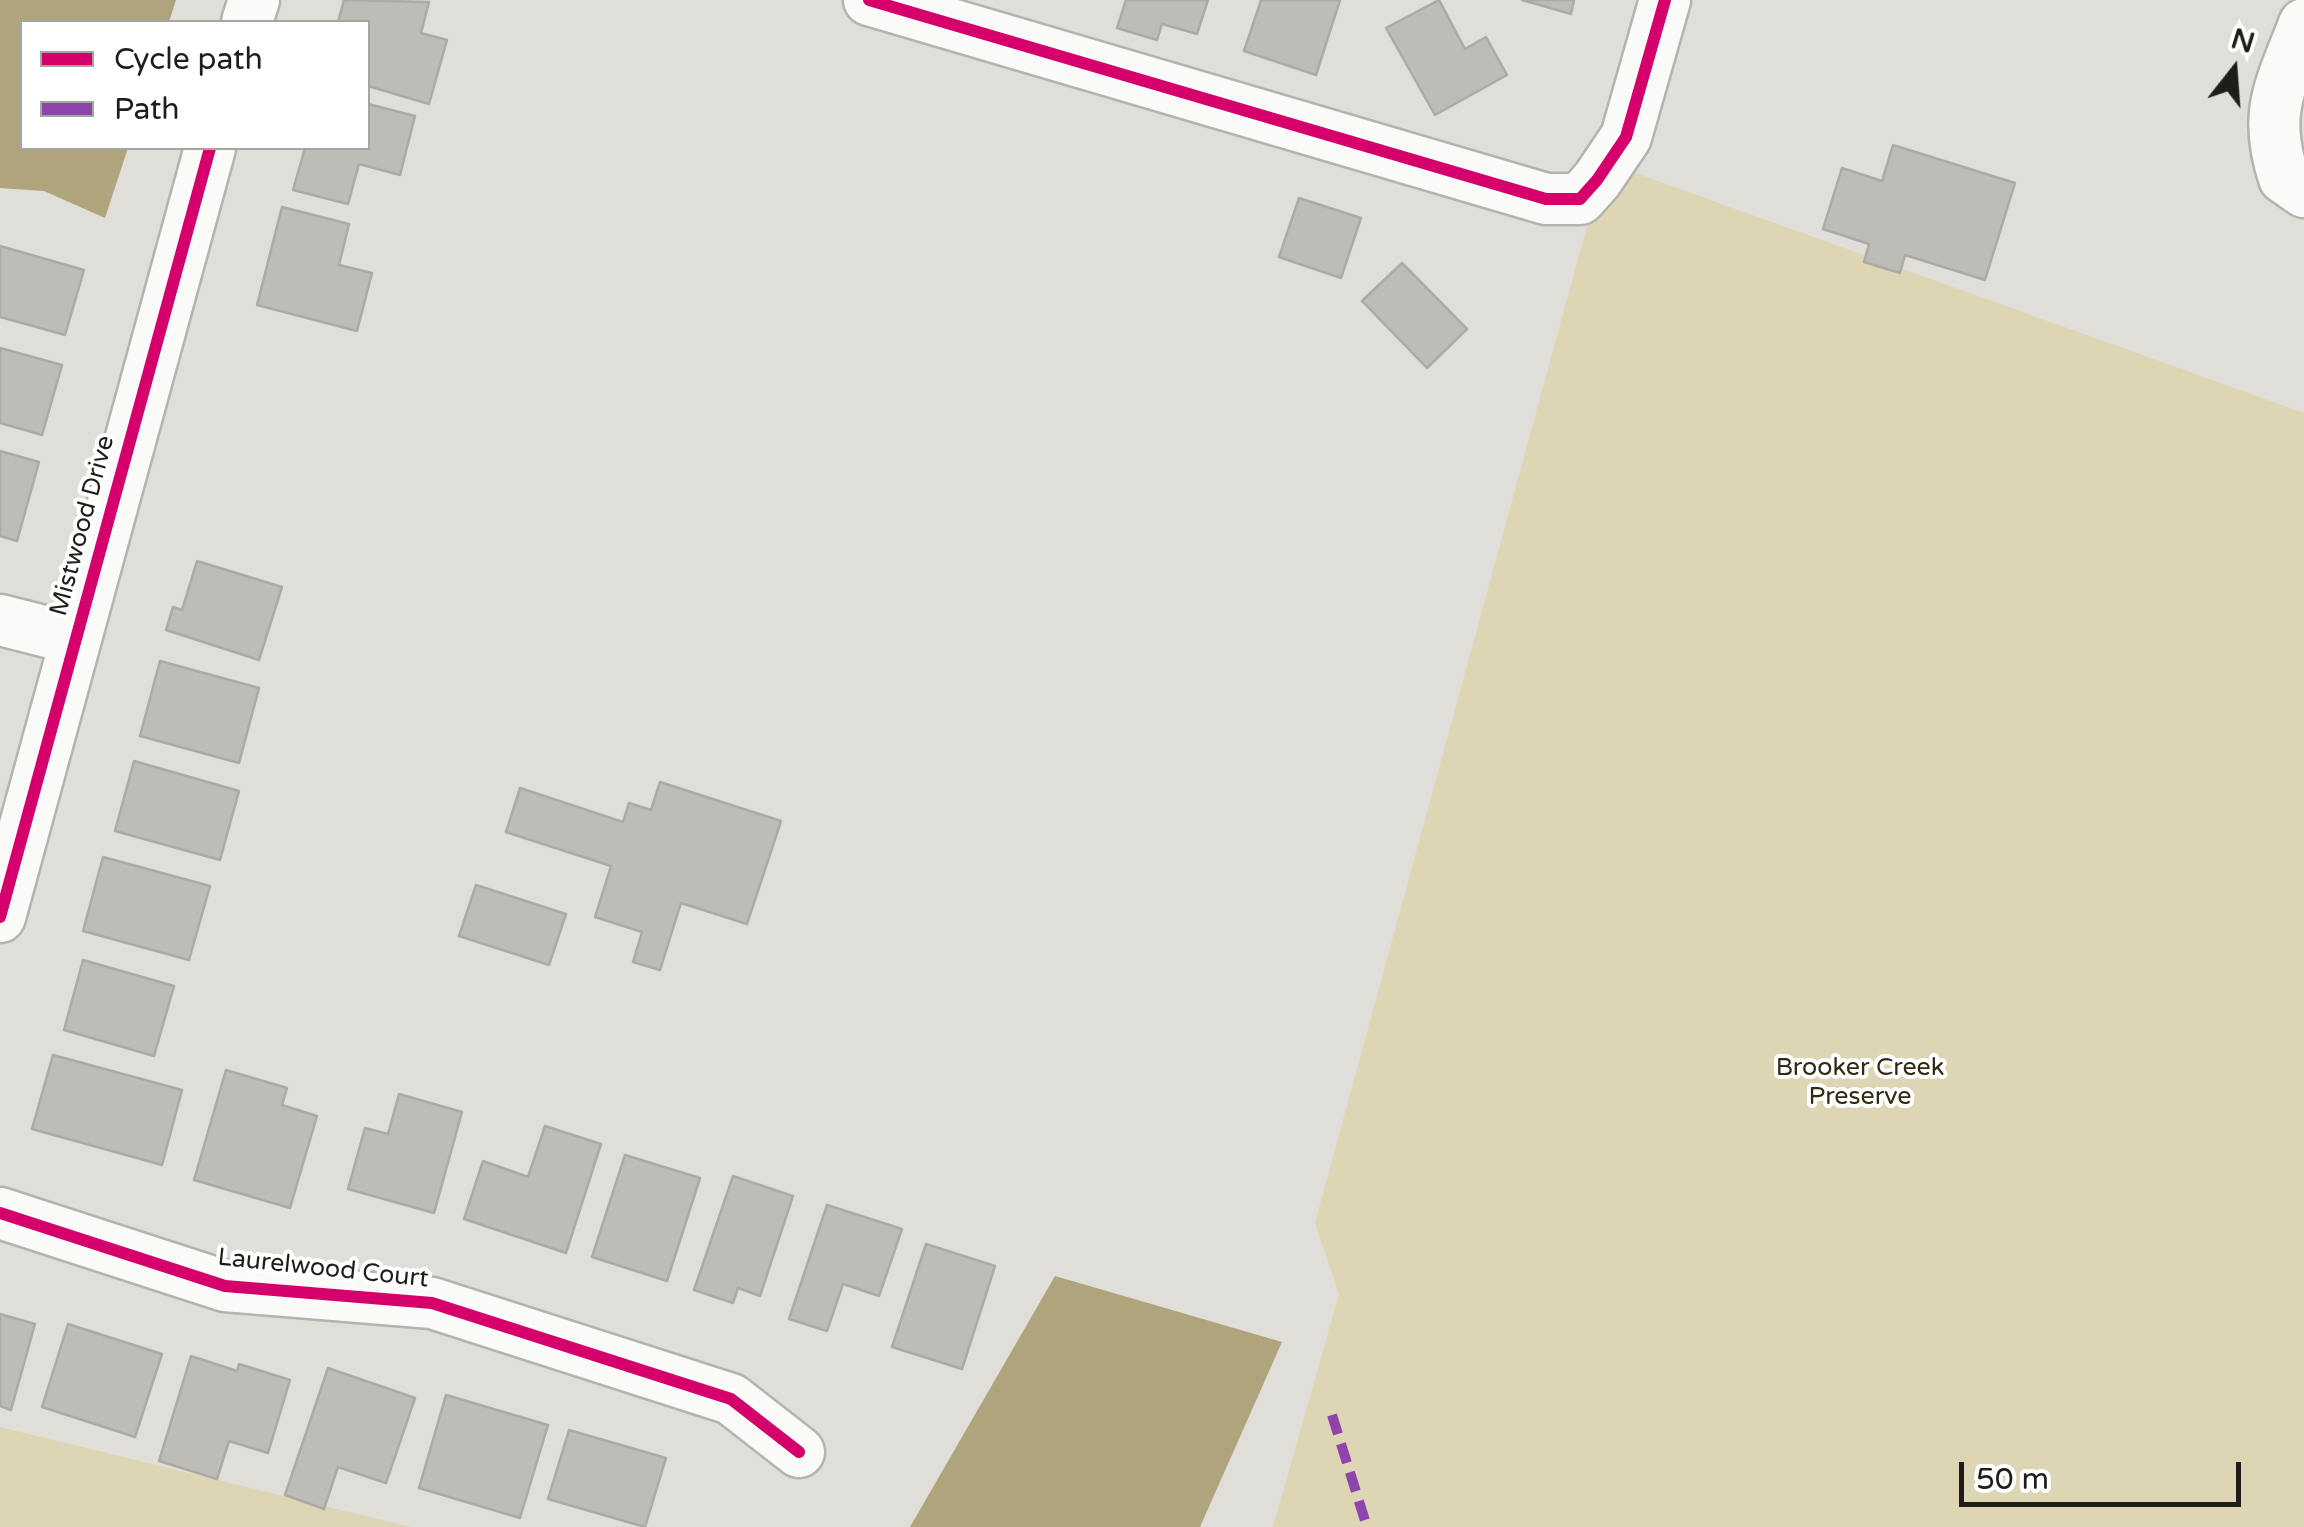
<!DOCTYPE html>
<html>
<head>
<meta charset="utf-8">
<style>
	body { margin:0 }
	#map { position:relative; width:2304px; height:1527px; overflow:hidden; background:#e0ded8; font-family:"Varela Round",sans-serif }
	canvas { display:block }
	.legend { position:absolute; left:20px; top:20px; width:350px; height:130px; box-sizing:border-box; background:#fff; border:2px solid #a5a5a3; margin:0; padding:12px 18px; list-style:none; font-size:30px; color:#1e1d19 }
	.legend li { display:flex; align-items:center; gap:20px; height:50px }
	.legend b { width:50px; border:2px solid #a5a5a3 }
	.north { position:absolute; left:2184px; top:20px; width:100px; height:100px; -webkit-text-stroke:8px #fff; paint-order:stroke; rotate:17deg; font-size:28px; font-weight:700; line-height:40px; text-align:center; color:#1e1d19 }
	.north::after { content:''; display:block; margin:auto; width:35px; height:45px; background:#1e1d19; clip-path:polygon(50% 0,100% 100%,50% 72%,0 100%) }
	.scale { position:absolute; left:1959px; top:1462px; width:282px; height:45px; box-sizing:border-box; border:5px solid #1e1d19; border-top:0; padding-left:12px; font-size:30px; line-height:35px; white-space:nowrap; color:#1e1d19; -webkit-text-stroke:8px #fff; paint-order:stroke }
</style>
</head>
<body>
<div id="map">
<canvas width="2304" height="1527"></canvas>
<ul class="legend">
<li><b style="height:12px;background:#d6006c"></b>Cycle path</li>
<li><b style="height:12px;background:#8e44ad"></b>Path</li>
</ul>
<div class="north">N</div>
<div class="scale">50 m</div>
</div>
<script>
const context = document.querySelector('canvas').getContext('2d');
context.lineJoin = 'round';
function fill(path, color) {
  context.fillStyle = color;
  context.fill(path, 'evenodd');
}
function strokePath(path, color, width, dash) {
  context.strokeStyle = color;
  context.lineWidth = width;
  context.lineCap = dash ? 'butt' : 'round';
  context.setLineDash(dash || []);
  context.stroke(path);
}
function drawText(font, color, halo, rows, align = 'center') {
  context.font = font + ' "Varela Round",sans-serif';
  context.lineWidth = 8;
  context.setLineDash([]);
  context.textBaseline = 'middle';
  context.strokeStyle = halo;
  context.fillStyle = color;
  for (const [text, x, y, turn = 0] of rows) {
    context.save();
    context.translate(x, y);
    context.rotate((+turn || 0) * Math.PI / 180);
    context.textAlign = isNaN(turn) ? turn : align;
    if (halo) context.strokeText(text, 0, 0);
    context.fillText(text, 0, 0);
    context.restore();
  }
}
const green = new Path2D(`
	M1627 170 2304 413V1527H1273L1339 1294 1315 1223 1590 215Z
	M0 1427 411 1527H0Z`);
const water = new Path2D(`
	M0 0H176L169 22H22V148H128L105 218 44 191 0 188Z
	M1055 1276 1282 1342 1200 1527H910Z`);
const building = new Path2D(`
	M344 0 429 2 421 33 447 40 429 104 368 86V22H338Z
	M1126 0H1208L1197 34 1162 24 1157 40 1117 28Z
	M1261 0H1340L1316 75 1244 51Z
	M1439 0 1465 49 1486 37 1507 75 1435 115 1386 28Z
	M1522 0H1574L1571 14Z
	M368 104 415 116 400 175 359 164 348 204 293 190 305 148H368Z
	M1893 145 2015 183 1985 280 1905 255 1900 273 1864 262 1869 244 1823 229 1842 168 1882 181Z
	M1299 198 1361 218 1341 278 1279 257Z
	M282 207 349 224 339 265 372 273 357 331 257 305Z
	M0 246 84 270 65 335 0 317Z
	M1402 263 1467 329 1427 368 1362 301Z
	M0 348 62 365 42 435 0 423Z
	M0 451 39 462 17 541 0 536Z
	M197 561 282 587 259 660 166 630 173 607 182 610Z
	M160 661 259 688 239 763 140 736Z
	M134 761 239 791 220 860 115 831Z
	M660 782 781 821 747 924 681 903 660 970 633 962 642 932 595 917 611 866 506 832 520 788 623 822 629 803 651 810Z
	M103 857 210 886 189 960 83 931Z
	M476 885 566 914 549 965 459 936Z
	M83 960 174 986 154 1056 64 1030Z
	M53 1055 182 1090 162 1165 32 1129Z
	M226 1070 287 1088 282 1105 317 1116 290 1208 194 1180Z
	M399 1094 462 1112 434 1213 348 1189 365 1128 388 1134Z
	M545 1126 601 1144 566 1253 464 1219 483 1161 528 1177Z
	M625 1155 700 1178 667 1281 592 1257Z
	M733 1176 793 1196 760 1296 738 1288 733 1303 694 1290Z
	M827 1205 902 1229 879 1296 843 1284 827 1331 789 1319Z
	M926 1244 995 1266 962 1369 892 1347Z
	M0 1314 35 1324 11 1410 0 1406Z
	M68 1324 162 1354 135 1437 42 1407Z
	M191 1356 237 1371 239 1364 290 1380 268 1453 229 1441 217 1479 159 1461Z
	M328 1368 415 1398 386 1483 338 1467 324 1509 285 1495Z
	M446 1395 548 1425 520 1518 419 1488Z
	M569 1430 666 1458 645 1527 548 1499Z`);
const minor = new Path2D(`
	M869 0 1546 199H1580L1597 180 1626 137 1665 0
	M247 22 254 0
	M2304 24C2281 85 2262 112 2284 178L2304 192
	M0 620 75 639
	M0 917 210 148
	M0 1213 225 1286 432 1303 731 1399 799 1452`);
const quiet = new Path2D(`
	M1332 1415 1367 1527`);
const cycleway = new Path2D(`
	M869 0 1546 199H1580L1597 180 1626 137 1665 0
	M0 917 210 148
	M0 1213 225 1286 432 1303 731 1399 799 1452`);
const streetNames = [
	["Mistwood Drive",83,526,-75],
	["Laurelwood Court",323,1269,6]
];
const parkNames = [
	["Brooker Creek",1860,1068],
	["Preserve",1860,1097]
];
fill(green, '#ded5b5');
fill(water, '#afa47c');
fill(building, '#bdbcb7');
strokePath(building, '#abaaa5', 2.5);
strokePath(minor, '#b4b3ae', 55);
strokePath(minor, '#fafaf9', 50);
strokePath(quiet, '#8e44ad', 10, [20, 10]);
strokePath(cycleway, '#d6006c', 12);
drawText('25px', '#1e1d19', '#fff', streetNames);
drawText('25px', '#312a10', '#fff', parkNames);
</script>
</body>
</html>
